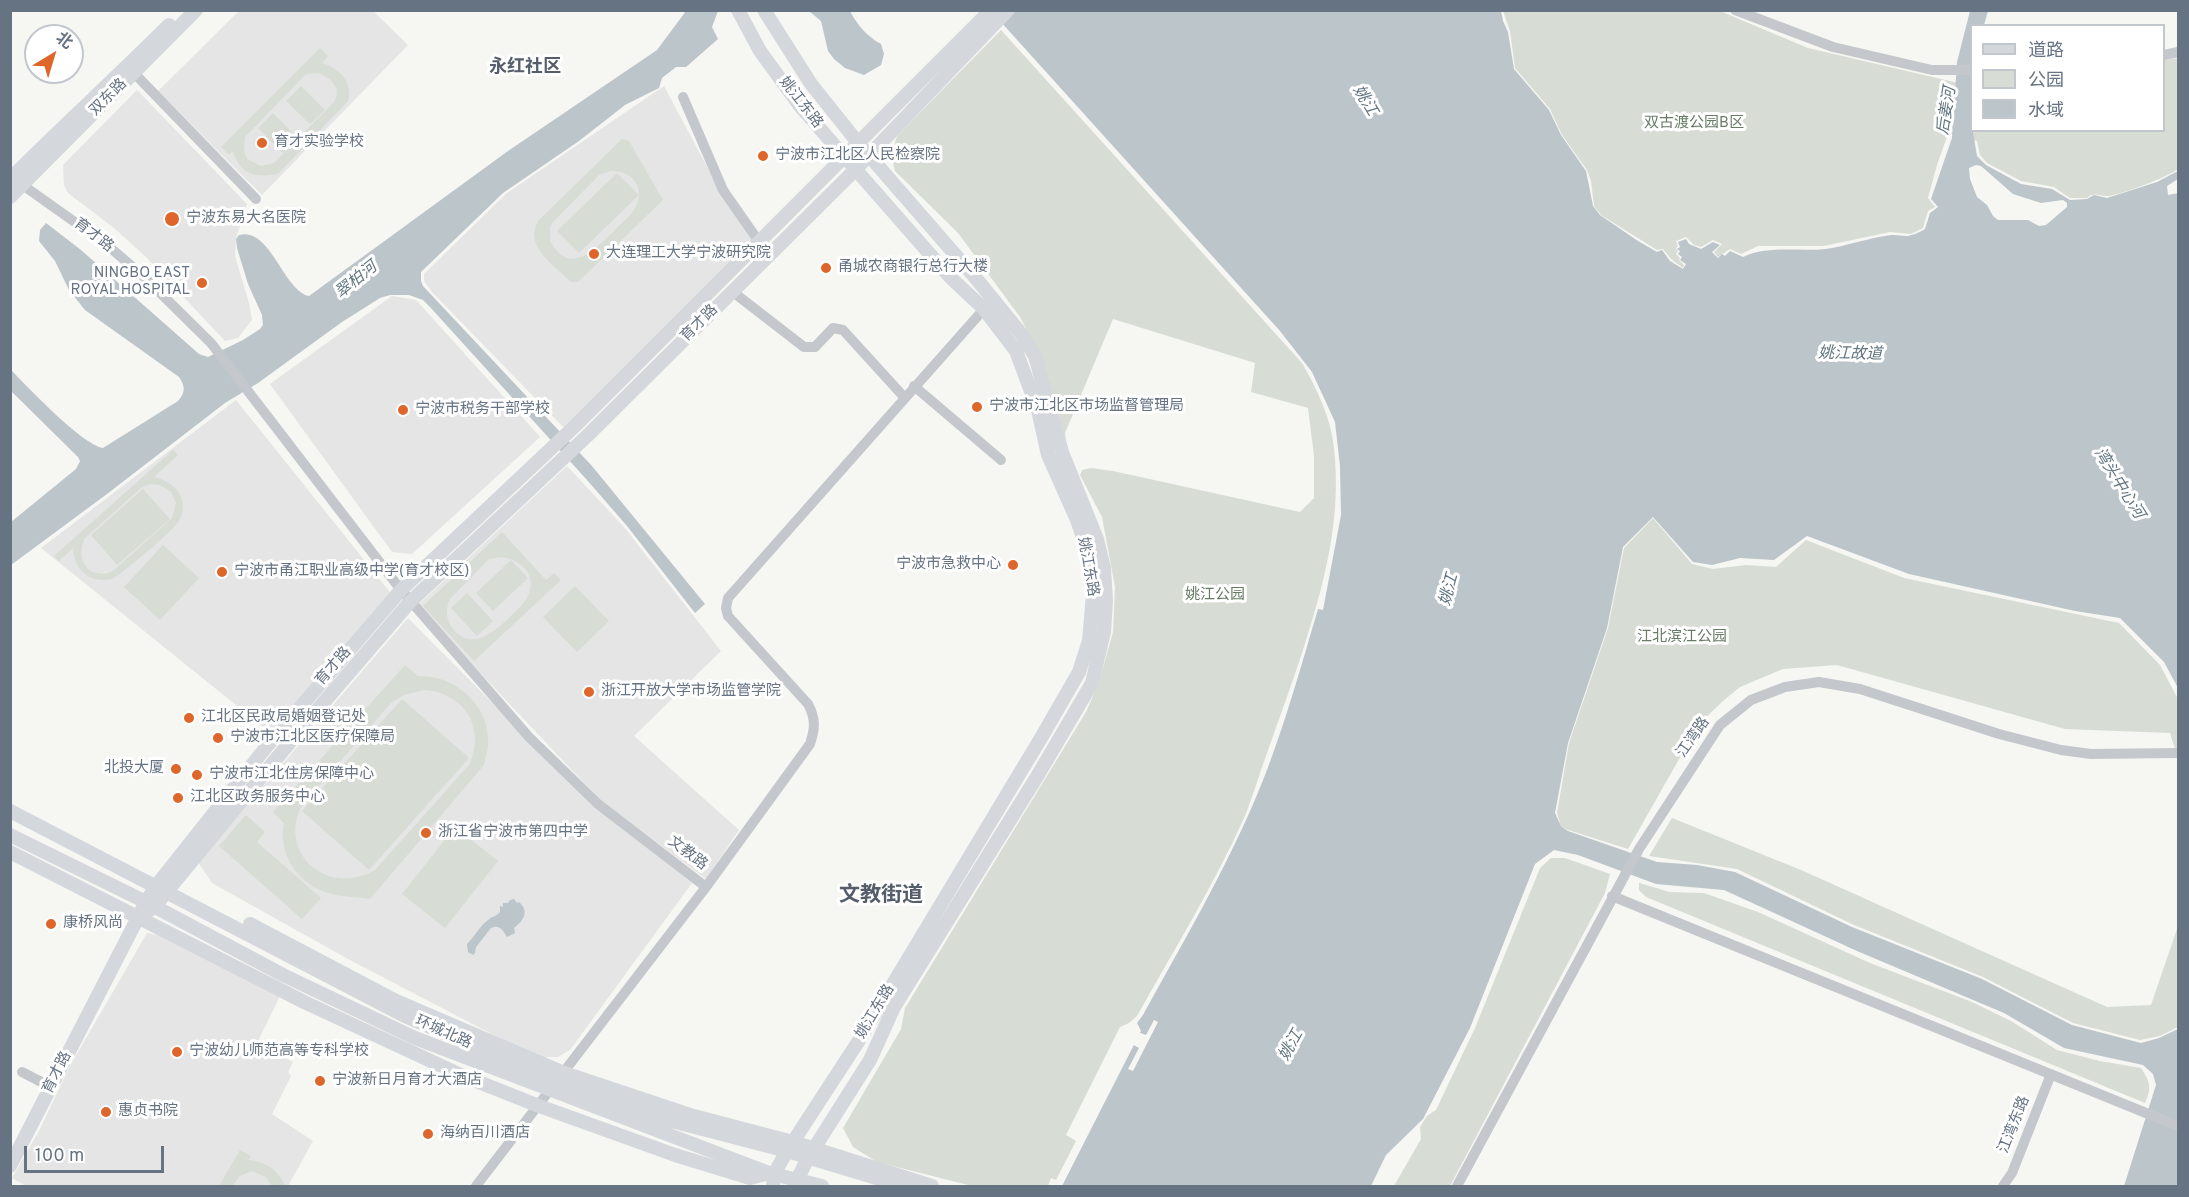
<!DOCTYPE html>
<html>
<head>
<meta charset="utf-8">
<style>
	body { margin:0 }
	#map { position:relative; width:2189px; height:1197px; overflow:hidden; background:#f6f6f3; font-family:Overpass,"Noto Sans SC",sans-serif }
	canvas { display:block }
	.frame { position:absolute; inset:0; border:12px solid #667383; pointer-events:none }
	.legend { position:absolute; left:1970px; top:24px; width:195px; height:108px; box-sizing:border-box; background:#fff; border:2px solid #c2c7cd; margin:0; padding:8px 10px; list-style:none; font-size:18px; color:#667383 }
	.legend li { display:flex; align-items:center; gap:12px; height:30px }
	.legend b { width:30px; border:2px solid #c2c7cd }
	.north { position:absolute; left:24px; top:24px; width:60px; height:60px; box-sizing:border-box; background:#fff; border:2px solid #c2c7cd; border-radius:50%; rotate:38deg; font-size:16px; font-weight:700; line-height:24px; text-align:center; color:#667383 }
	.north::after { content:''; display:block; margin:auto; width:21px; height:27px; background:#de662b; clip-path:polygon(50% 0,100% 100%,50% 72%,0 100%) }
	.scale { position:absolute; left:24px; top:1146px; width:140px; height:27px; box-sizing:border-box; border:3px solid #667383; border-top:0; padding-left:8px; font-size:18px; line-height:21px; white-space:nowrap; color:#667383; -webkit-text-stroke:4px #fff; paint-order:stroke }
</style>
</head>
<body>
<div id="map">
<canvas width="2189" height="1197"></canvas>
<div class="frame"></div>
<ul class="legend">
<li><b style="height:8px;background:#d4d8dc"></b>道路</li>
<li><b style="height:16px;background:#d7ddd4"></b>公园</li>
<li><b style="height:16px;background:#bcc5ca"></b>水域</li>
</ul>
<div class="north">北</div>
<div class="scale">100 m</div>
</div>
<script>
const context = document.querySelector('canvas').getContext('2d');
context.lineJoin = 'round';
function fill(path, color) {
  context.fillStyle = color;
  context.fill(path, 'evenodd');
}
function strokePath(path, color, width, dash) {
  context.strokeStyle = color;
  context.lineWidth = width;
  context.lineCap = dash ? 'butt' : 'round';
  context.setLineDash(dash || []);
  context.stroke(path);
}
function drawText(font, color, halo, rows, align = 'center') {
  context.font = font + ' Overpass,"Noto Sans SC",sans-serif';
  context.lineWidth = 6;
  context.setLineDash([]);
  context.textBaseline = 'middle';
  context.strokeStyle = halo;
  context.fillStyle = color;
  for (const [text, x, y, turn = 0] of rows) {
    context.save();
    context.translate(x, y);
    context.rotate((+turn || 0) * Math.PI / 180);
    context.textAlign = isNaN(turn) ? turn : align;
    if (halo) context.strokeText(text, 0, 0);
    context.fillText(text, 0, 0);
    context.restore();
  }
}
const built = new Path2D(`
	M239 11H373L408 45 262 195 158 91Z
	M664 86 720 191 757 241 565 429 432 292 424 281V274L507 193Z
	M137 90 247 204 236 238 235 256 249 303 252 320 238 338 225 341 145 256 114 228 68 193 64 185 63 165Z
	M392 296 416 300 540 437 412 554 392 552 270 384Z
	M236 400 393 596 272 734 41 548Z
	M567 466 624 527 721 651 634 736 739 830 706 879 602 802 417 606Z
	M408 618 594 805 692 883 570 1050 558 1057H536L348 959 212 883 198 862Z
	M147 933 167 937 281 994 257 1043 293 1062 288 1072 291 1076 272 1114 313 1141 288 1186H26L12 1178 40 1129 70 1066Z`);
const green = new Path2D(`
	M1503 11H1720L1808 48 1971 86 1972 130H2164V60L2178 58V169C2168 177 2122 194 2109 196 2100 197 2094 191 2087 198H2070L2054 187 2021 181 1987 163 1980 155 1977 141 1948 134 1937 165 1928 198 1935 207 1928 211 1923 228 1911 234 1890 232 1824 246H1758L1741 254 1730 249 1718 257 1714 252 1722 244 1713 240 1701 247 1694 245 1686 237 1676 241 1678 246 1676 248 1678 251 1676 254 1680 258 1679 260 1684 265 1683 268 1671 259 1663 249 1657 250 1601 215 1594 206 1591 181 1587 170 1562 135 1550 109 1515 68 1510 31Z
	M1001 30 1302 363C1317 389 1331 418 1334 448 1342 519 1324 585 1302 653 1291 687 1278 721 1266 756 1259 775 1253 796 1245 816 1214 885 1174 950 1137 1016L1129 1023 1120 1027 1066 1135 1076 1141 1056 1180 1051 1178 1048 1186H972L877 1162 853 1147 843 1128 901 1029 905 1008 1086 712 1099 682 1113 632 1115 587 1102 517 1080 475 1082 470 1091 468 1113 471 1300 512 1314 498V456L1308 408 1251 392 1255 363 1113 319 1065 433 1066 441 1043 361 1020 317 958 233 895 171 891 155 897 136Z
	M320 48 328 56 322 63C339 68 354 83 348 101L278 174C256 178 240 175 233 151L229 155 221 147ZM319 73C332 79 342 88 334 102L274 163 261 166 247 159 244 151 245 137 306 74Z
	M301 86 325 110 310 124 286 101Z
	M273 113 298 138 283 153 258 128Z
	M622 139 629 141 663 200 578 282H571C555 266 523 246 538 221ZM611 171C626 171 639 179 639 195L617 173 557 231 579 253 639 195C639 211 623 221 613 232 594 250 570 277 550 241V227L553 222 599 175Z
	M173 450 178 455 154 477C174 481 191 499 179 521 172 532 124 572 112 579 91 584 73 570 73 548L59 561 54 556ZM150 484 160 485 171 492 176 503 172 518 113 571C89 581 74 560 85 538L141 488Z
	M143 489 170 519 117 565 91 535Z
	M1653 518 1692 564 1713 569 1746 565 1776 567 1806 540 1904 578 2119 623 2160 665 2178 699V759L2170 733 2065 729 1837 665 1783 669 1740 687 1723 701 1699 724 1628 849 1568 830 1561 826 1557 813 1569 743 1608 628 1624 548Z
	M502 532 546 580 554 573 561 580 474 661 423 606ZM501 557C520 559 537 574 529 594 525 604 515 611 508 619 493 633 471 651 453 629 446 620 445 609 450 599L489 559Z
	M163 545 199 578 160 620 124 587Z
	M511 560 528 578 493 611 476 593Z
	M575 586 609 621 577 652 543 617Z
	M467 593 493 621 477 636 451 608Z
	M405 665 418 676C452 675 486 701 488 737 489 747 486 756 484 765L370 899C357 897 344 897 332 894 300 887 277 855 284 823L273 812ZM424 690C464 692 487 729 469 765L375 870C328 897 277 854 302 805L391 703 404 695Z
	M402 699 469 758 369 870 302 811Z
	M246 815 265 832 257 842 321 898 302 919 219 846Z
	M1672 818 1801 870 2107 1007 2151 1005 2178 926V1027L2160 1036 2140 1040 2073 1023 1983 977 1854 925 1737 869 1649 856Z
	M455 827 498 861 445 928 402 894Z
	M1551 858H1565L1610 874 1605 893 1450 1186H1394L1421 1139 1420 1127 1427 1116 1436 1110 1475 1028 1540 868Z
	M1639 883 1670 892 1704 893 1758 912 1870 963 1972 1002 2011 1021 2057 1050 2100 1061 2141 1068C2150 1081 2152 1089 2145 1103L1646 897 1639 890Z
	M240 1150 251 1156 249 1160C267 1162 278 1170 285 1186H272L266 1177 252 1171 240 1176 232 1186H219Z`);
const water = new Path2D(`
	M686 11H718L712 27 718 39 686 67H676L662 78 659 88 625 105 579 141 503 193 421 272V281L423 286 592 466 705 604 695 613 627 526 587 480 430 307 423 300 409 295H390L380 298 342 322 258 383 225 403 107 494 11 565V522L76 469 80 461 78 457 11 391 10 369C28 387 81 444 103 448L178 401C186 392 185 386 179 377L85 310 69 290 55 261 39 241 40 230 46 223 81 250 199 354 208 357 243 340 260 329 263 325 262 315 248 284 237 248 236 239 239 235C270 226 283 290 309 296L508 151 657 50Z
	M809 11H850C857 25 868 37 881 44L884 54 881 65 864 75 845 68 834 59 828 51 821 21Z
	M991 11H1501L1503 21 1508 32 1514 69 1549 110 1561 135 1586 171 1593 206 1600 215 1638 241 1657 252 1662 250 1670 261 1683 269 1686 264 1680 260 1682 257 1678 254 1680 251 1677 249 1680 247 1678 242 1686 239 1689 244 1701 249 1713 242 1720 245 1712 252 1718 258 1722 254 1725 256 1730 251 1743 257C1769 245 1798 252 1826 249 1846 246 1865 239 1885 236 1903 232 1903 242 1925 229L1930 213 1938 207 1931 199 1952 138 1957 62 1970 11H1988L1984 25 1972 26V109L1970 114 1977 156 1986 165 2021 184 2052 189 2070 200 2087 199 2094 195 2107 198 2157 182 2178 171V179L2167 186 2168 195 2178 193V688L2164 662 2120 618 2075 611 1909 574 1807 536 1774 560 1740 558 1712 565 1693 562 1653 517 1623 547 1607 628 1568 743 1555 813 1561 826 1568 831 1657 862 1697 865 1735 872 1852 927 1982 979 2072 1025 2141 1043 2159 1038 2178 1029V1186H2124L2156 1085 2153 1074 2143 1065 2064 1048 2004 1013 1857 951 1724 890 1656 884 1578 855 1554 850 1535 864 1470 1028 1423 1119 1386 1155 1371 1186H1062L1141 1031 1137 1023 1143 1015C1187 935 1234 856 1267 770 1287 717 1302 663 1318 609L1323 610 1341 515 1340 466 1335 422 1312 372 1280 331ZM1976 165 1981 166 2013 194 2041 203 2063 200 2067 203V207L2046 225 2039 226 2028 220H1998L1993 216 1987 205 1977 197 1970 179 1969 168Z
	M514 899 517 903 519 902C530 912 523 921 514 928L515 933 507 937C503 931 500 924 491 928L476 947 475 953 473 955 468 952 467 944C474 937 480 926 488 920 492 916 496 917 500 912V906L503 907V903H508L510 900Z`);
const pier = new Path2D(`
	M1154 1020 1158 1022 1133 1071 1128 1069 1139 1048 1132 1044 1138 1032 1146 1035Z`);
const minor = new Path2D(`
	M1735 10 1833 47 1932 70H1972
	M2164 55 2178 52
	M134 73 256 199
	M683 97 723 190 760 243
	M17 181 107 245 142 275 211 343 401 590 529 737 598 804 706 887
	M733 292 804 347H815L833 328 843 330 904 397
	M914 386 1001 460
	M1612 896 2178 1126
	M22 1072 51 1087
	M476 1186 706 887 810 744C815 729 816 719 808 704L728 616 726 608 728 598 984 309
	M1457 1186 1639 849 1720 725 1751 700 1785 687 1819 682 1860 689 1999 734 2061 750 2091 754 2178 753
	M2003 1186 2012 1173 2051 1074`);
const major = new Path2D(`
	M738 10 760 51 800 106 950 277 984 309 1016 351 1038 410 1048 455 1077 520 1086 546 1093 594 1089 641 1079 672 1041 738 858 1042 787 1151 774 1174 773 1186
	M764 10 811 84 859 144 979 282 1022 335 1035 356 1062 452 1097 539 1104 568 1106 601 1104 632 1092 683 1038 775 894 1007 870 1060 808 1158 797 1180 796 1186
	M10 179C63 126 117 77 169 25
	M10 197 196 10
	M10 811 405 1016 557 1082 664 1119 787 1151 903 1186
	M10 835 146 902 283 975 415 1038 769 1173 822 1186
	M10 852 304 1002 461 1075 539 1106 675 1155 750 1178 769 1173
	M140 916 154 907 300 730 410 602 587 436 855 170 1008 10
	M250 924 396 1001 564 1073 690 1115 793 1142 932 1186
	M10 1166 146 902 156 886 267 746 401 590 575 426 991 10`);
const markers = [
	[262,143,6,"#de662b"],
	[763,156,6,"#de662b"],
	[172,219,8,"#de662b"],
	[594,254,6,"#de662b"],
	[826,268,6,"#de662b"],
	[202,283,6,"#de662b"],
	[977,407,6,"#de662b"],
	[403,410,6,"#de662b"],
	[1013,565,6,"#de662b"],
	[222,572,6,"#de662b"],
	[589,692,6,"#de662b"],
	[189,718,6,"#de662b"],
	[218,738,6,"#de662b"],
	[176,769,6,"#de662b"],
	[197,775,6,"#de662b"],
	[178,798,6,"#de662b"],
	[426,833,6,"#de662b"],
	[51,924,6,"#de662b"],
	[177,1052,6,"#de662b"],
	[320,1081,6,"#de662b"],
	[106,1112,6,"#de662b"],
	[428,1134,6,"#de662b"]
];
const streetNames = [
	["双东路",109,98,-45],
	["姚江东路",800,103,52],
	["育才路",93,236,37],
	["育才路",700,324,-45],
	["姚江东路",1087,567,80],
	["育才路",334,667,-49],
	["江湾路",1694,738,-55],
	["文教路",687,854,37],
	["姚江东路",876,1012,-59],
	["环城北路",443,1033,24],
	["育才路",58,1073,-63],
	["江湾东路",2015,1125,-68]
];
const parkNames = [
	["双古渡公园B区",1694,124],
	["姚江公园",1215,596],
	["江北滨江公园",1682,638]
];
const poiNames = [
	["育才实验学校",274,143],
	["宁波市江北区人民检察院",775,156],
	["宁波东易大名医院",186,219],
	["大连理工大学宁波研究院",606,254],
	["甬城农商银行总行大楼",838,268],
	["NINGBO EAST",190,274,"right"],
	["ROYAL HOSPITAL",190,291,"right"],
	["宁波市江北区市场监督管理局",989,407],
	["宁波市税务干部学校",415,410],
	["宁波市急救中心",1001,565,"right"],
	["宁波市甬江职业高级中学(育才校区)",234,572],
	["浙江开放大学市场监管学院",601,692],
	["江北区民政局婚姻登记处",201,718],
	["宁波市江北区医疗保障局",230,738],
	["北投大厦",164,769,"right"],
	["宁波市江北住房保障中心",209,775],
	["江北区政务服务中心",190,798],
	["浙江省宁波市第四中学",438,833],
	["康桥风尚",63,924],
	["宁波幼儿师范高等专科学校",189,1052],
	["宁波新日月育才大酒店",332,1081],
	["惠贞书院",118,1112],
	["海纳百川酒店",440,1134]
];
const waterNames = [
	["姚江",1364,101,59],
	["后姜河",1948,111,-81],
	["翠柏河",357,281,-39],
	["姚江故道",1850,355,1],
	["湾头中心河",2118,484,58],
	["姚江",1450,590,-75],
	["姚江",1292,1046,-61]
];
const quarterNames = [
	["永红社区",525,68]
];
const districtNames = [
	["文教街道",881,897]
];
fill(built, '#e4e5e4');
fill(green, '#d7ddd4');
fill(water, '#bcc5ca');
fill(pier, '#f6f6f3');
strokePath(minor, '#c4c7cb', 10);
strokePath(major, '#d4d8dc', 14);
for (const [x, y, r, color] of markers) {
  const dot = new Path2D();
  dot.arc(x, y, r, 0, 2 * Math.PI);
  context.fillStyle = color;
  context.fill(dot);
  strokePath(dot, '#fff', 2);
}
drawText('15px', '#667383', '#fff', streetNames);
drawText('15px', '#677b65', '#fff', parkNames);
drawText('15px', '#667383', '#fff', poiNames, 'left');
drawText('italic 16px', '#62757f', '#fff', waterNames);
drawText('bold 18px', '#545d69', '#fff', quarterNames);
drawText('bold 21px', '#545d69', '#fff', districtNames);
</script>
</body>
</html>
